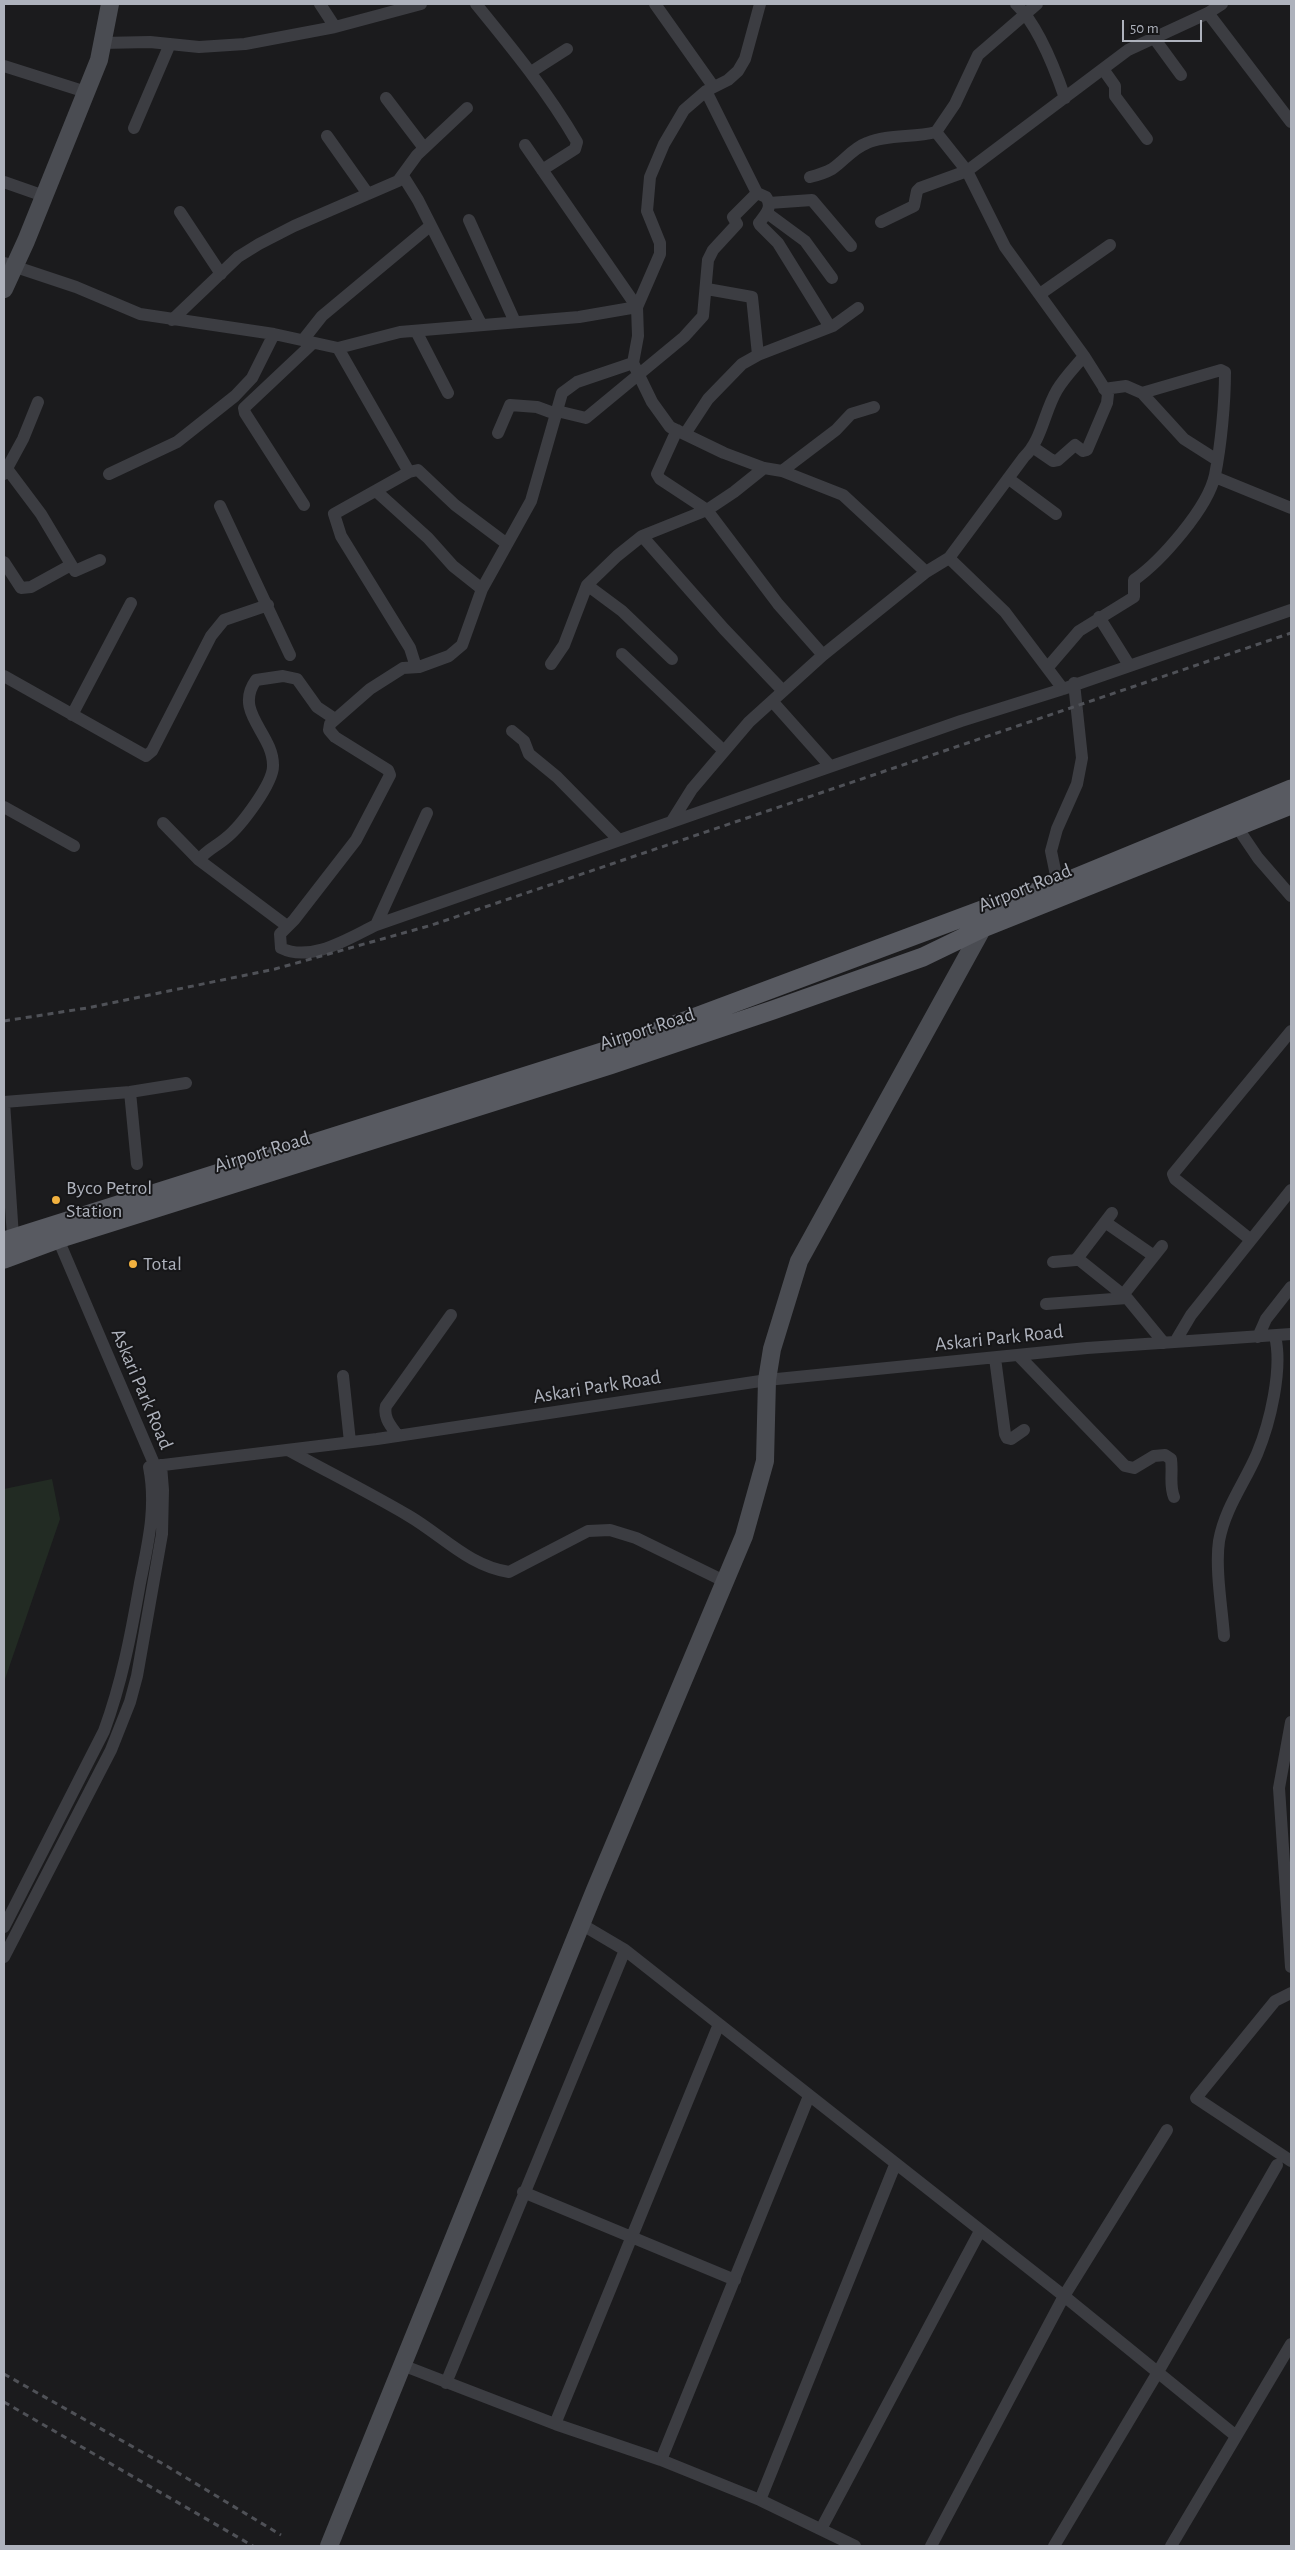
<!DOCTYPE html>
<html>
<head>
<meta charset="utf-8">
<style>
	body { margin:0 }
	#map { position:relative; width:1295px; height:2550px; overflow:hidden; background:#1b1b1d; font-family:"Alegreya Sans",sans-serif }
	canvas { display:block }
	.frame { position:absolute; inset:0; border:5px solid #aeb2bc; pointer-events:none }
	.scale { position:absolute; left:1122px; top:20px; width:80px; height:22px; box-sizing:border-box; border:2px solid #aeb2bc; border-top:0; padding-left:6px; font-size:15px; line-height:18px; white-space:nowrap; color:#aeb2bc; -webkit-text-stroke:4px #161618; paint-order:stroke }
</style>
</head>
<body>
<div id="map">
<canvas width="1295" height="2550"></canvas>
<div class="frame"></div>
<div class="scale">50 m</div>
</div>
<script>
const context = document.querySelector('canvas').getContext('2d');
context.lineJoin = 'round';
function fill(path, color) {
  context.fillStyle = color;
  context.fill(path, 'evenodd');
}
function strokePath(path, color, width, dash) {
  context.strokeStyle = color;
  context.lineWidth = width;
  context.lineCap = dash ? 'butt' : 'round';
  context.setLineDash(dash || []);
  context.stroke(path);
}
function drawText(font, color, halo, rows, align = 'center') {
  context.font = font + ' "Alegreya Sans",sans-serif';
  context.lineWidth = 4;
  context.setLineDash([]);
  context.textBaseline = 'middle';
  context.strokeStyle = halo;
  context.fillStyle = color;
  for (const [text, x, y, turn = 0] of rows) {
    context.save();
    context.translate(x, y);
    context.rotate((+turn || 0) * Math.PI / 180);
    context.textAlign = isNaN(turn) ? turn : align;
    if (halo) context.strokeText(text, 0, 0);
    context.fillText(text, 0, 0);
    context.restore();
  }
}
const green = new Path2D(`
	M52 1479 60 1519 4 1682V1489Z`);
const street = new Path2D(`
	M320 4 335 27
	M476 4C512 48 548 92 577 142L575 149 542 170
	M655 4 713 86
	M760 4 745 59 738 71 728 80 706 91 684 110 664 144 650 177 647 211 660 243V254L637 307 638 336 633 363 652 402 670 427 724 453 764 468 782 471 843 495 926 572
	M1016 4C1038 25 1055 69 1065 98
	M1208 13 1291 122
	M1154 38 1181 75
	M101 43 150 42 199 47 245 44 335 27 421 4
	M4 66 86 92
	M1103 69 1115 86V96L1147 139
	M531 72 567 49
	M386 98 424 148
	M134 128 170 44
	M327 136 368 194
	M403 176 418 200 481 324
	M810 177C818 175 825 173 832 169 844 161 853 148 867 143 888 134 913 138 936 132
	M4 182 44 196
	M757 193 766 197C773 207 766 214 759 223L760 225 778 243 830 327
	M769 203 812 200 851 246
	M180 212 221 274
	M767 213 805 241 832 278
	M469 220 515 322
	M881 222 914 206 917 191 920 188 967 171 936 132 955 104 978 55 1037 4
	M4 263 76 287 140 314 274 334 338 348 400 332 579 317 637 307 525 145
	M707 289 752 297 758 355
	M1040 294 1110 245
	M172 320 238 257 259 244 294 226 398 181 417 155 467 108
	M416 331 448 393
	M303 340 322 316 430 226
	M338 348 409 472
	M1142 393 1184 439 1217 460
	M557 411 586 418 684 337 703 316 708 260 713 250 737 224 733 217 757 193 706 91
	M677 430 657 474 660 479 707 510 778 604 823 655
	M498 433 510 405 537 407 556 414
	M685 434 708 399 742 364 758 355 833 326 858 308
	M1034 448 1053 461 1058 460 1075 445 1083 451 1087 450 1107 403 1108 394 1084 356
	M8 470 41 514 75 571 100 560
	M782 471 836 430 851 414 874 407
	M4 474 23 439 38 402
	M109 474 177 442 235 396 252 378 274 334
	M1215 477 1291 508
	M1009 479 1056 514
	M376 491 428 538 453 566 482 589
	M304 505 245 413 244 408 313 343
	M220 506 290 655
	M642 536 724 629 783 691
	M949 558 1005 612 1063 689
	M4 562 21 588 31 587 71 565
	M587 585 622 611 672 659
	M1099 617 1129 665
	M622 654 724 751
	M551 664 564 645 587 585 617 556 642 536 707 510 734 492 764 468
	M416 667 410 648 341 536 334 514 409 472 418 470 455 505 507 544
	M1048 667 1079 631 1134 597V580C1161 561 1208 508 1215 475 1221 445 1225 403 1225 372L1221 370 1142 393 1126 386 1104 389
	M4 676 146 756 152 751 211 636 224 620 268 605
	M772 701 830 766
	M72 715 131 603
	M512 731 524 741 529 754 557 777 618 839
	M4 807 74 846
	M427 813 376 925C349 938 311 963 281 948L280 934 294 920 356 840 390 775 388 770 335 737 329 730 330 724 370 689 403 668 419 667 449 656 462 645 482 589 531 501 562 393 577 382 633 363
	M672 821 692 789 749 722 823 655 926 572 949 558 1024 457C1042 440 1044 412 1057 390 1064 378 1075 367 1084 356L1005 247 967 171 1128 50 1208 13 1222 4
	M163 823 199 860 287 926
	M1237 827 1258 858 1291 896
	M199 860C206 850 217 846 226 838 240 827 274 783 273 765 273 733 233 712 256 680L283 676 297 679 317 707 335 719
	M1058 885 1051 851 1057 829 1077 784 1082 758 1074 683
	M376 925 961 721 1063 689 1291 610
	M130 1092 137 1164
	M4 1102 130 1092 186 1083
	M4 1102 13 1237
	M1105 1222 1154 1256
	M58 1239 155 1466 377 1439 767 1380 1087 1348 1291 1334
	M1251 1240 1175 1179 1173 1174 1291 1031
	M1077 1258 1127 1298 1164 1343
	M1053 1262 1076 1260 1112 1213
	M1123 1295 1162 1246
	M1046 1304 1127 1298
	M1258 1337 1266 1319 1291 1287
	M1175 1342 1191 1315 1291 1190
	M1019 1356 1125 1466 1134 1468 1154 1456 1165 1455 1171 1459C1173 1473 1169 1485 1174 1497
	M995 1358 1005 1434 1007 1438 1011 1439 1024 1430
	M343 1376 350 1442
	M398 1436C391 1426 383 1418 386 1406L451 1315
	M288 1450C328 1472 370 1493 409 1516 443 1536 469 1566 509 1572L588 1531 610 1530 636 1538 724 1581
	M1224 1636C1222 1609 1215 1568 1219 1541 1225 1508 1244 1484 1257 1454 1270 1423 1283 1369 1275 1336
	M1291 1722 1279 1788 1291 1967
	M581 1924 625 1950 1064 2296 1236 2436
	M4 1927 104 1731C122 1682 131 1634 140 1583 148 1543 157 1507 149 1467L155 1466
	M4 1957 111 1750 130 1702 137 1676 162 1534 163 1490 161 1465
	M1291 1993 1275 2001 1196 2098 1291 2161
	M523 2192 735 2280
	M402 2365 555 2424 661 2460 760 2500 855 2546
	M446 2383 625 1950
	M555 2424 719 2024
	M661 2460 809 2096
	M760 2500 895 2165
	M821 2529 980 2231
	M931 2546 1064 2296 1167 2130
	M1054 2546 1158 2372 1277 2165
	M1171 2546 1291 2344`);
const secondary = new Path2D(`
	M4 289 26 241 99 60 110 4
	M329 2546 595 1890 744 1536 765 1461 767 1380 772 1349 799 1261 986 922`);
const primary = new Path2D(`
	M4 1241 605 1051 993 906 1058 885 1291 789
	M4 1259 58 1239 610 1065 773 1010 923 957 983 928 1291 805`);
const rail = new Path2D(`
	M4 1021 87 1008 275 969 432 925 1291 633
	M4 2374 165 2465 281 2535
	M4 2402 253 2546`);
const markers = [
	[56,1200,5,"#f1b13f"],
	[133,1264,5,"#f1b13f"]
];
const streetNames = [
	["Airport Road",1025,888,-22],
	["Airport Road",647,1029,-18],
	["Airport Road",262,1152,-17],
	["Askari Park Road",999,1338,-6],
	["Askari Park Road",597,1387,-9],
	["Askari Park Road",142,1389,67]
];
const poiNames = [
	["Byco Petrol",66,1188],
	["Station",66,1211],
	["Total",143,1264]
];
fill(green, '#222b23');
strokePath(street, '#3c3d42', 12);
strokePath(secondary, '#4a4c52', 18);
strokePath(primary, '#585a61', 19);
strokePath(rail, '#4f5157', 3, [6, 5]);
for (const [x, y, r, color] of markers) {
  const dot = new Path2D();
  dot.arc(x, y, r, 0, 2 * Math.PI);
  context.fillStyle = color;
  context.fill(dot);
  strokePath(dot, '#161618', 2);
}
drawText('20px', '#aeb2bc', '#161618', streetNames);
drawText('20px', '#aeb2bc', '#161618', poiNames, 'left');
</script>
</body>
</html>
